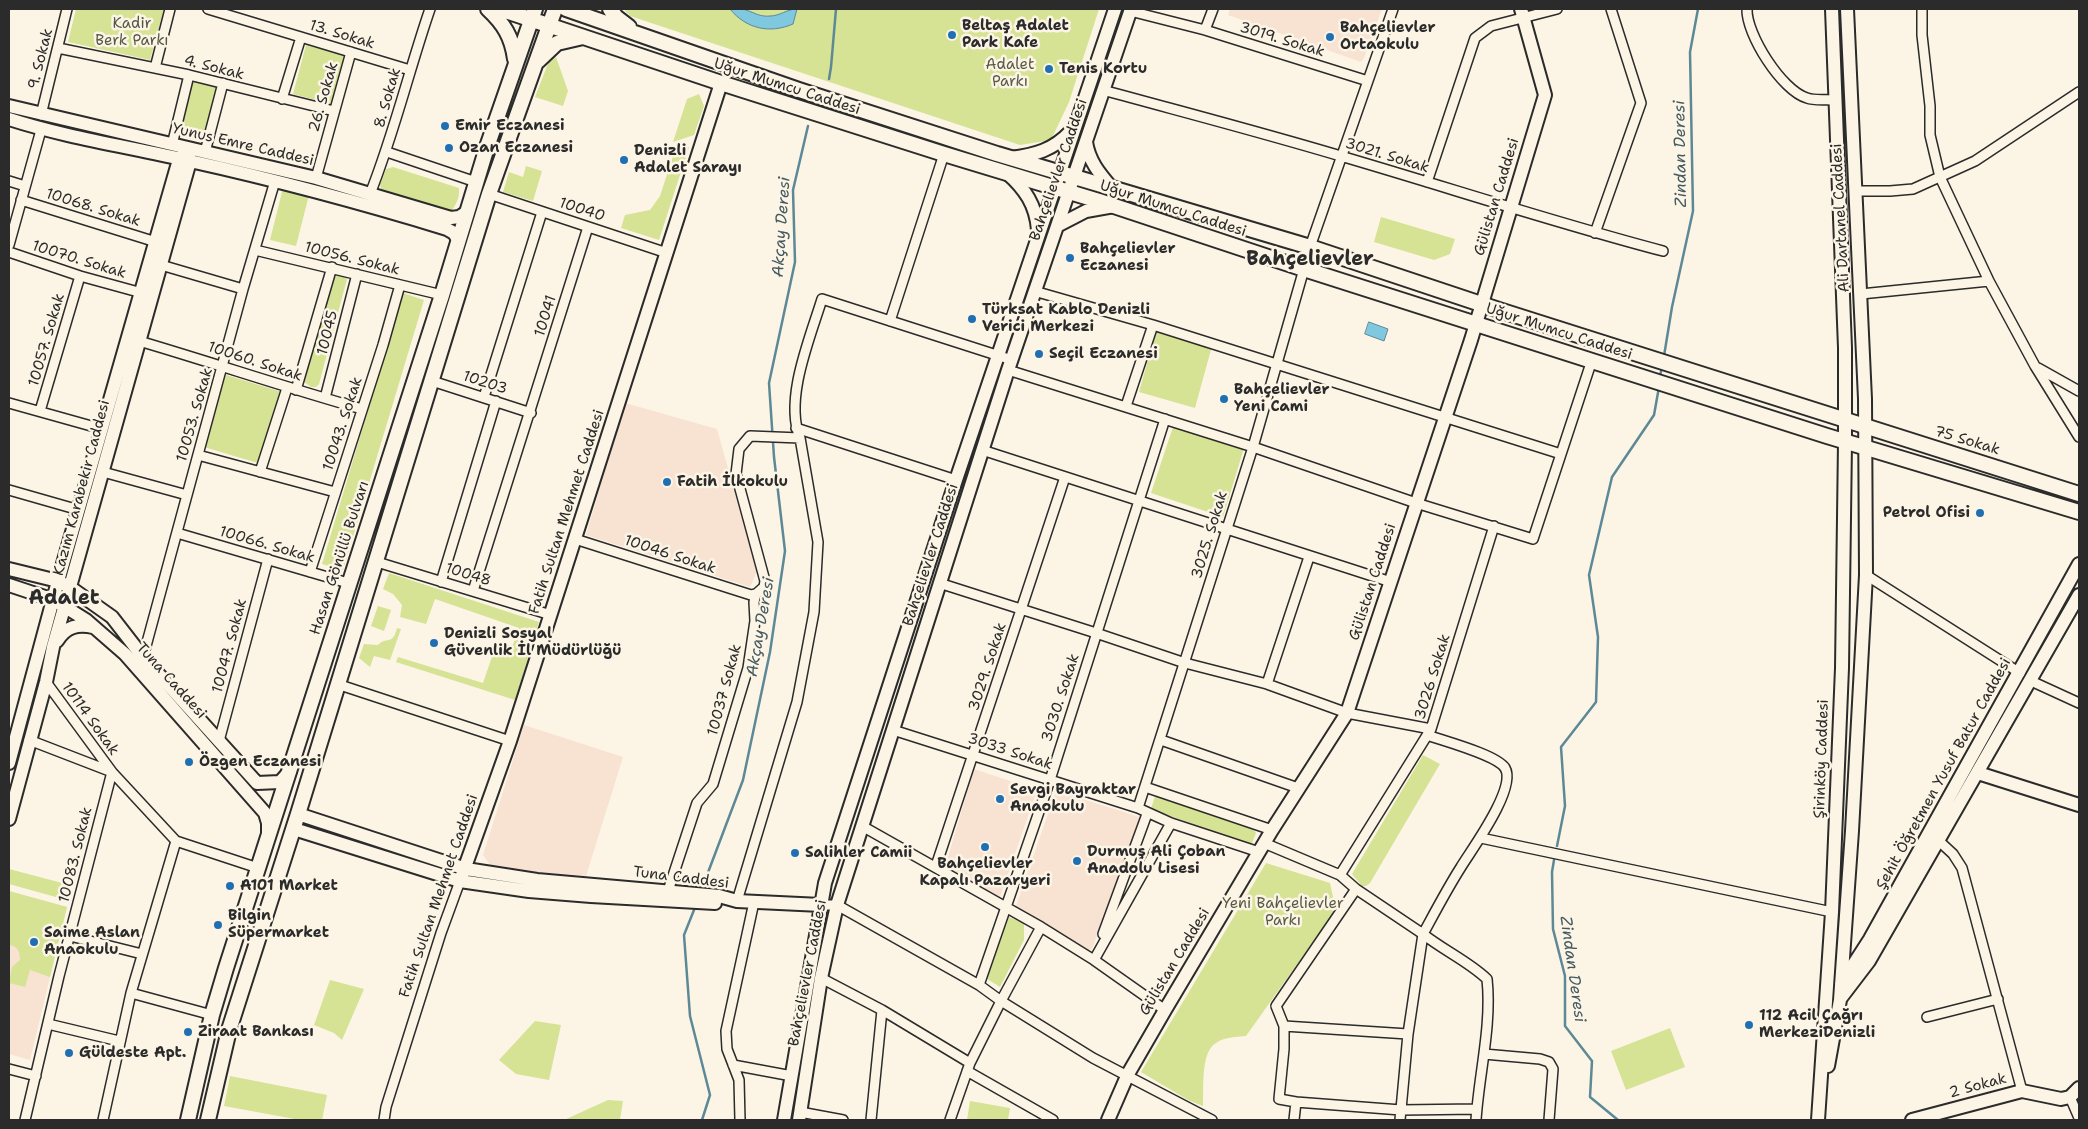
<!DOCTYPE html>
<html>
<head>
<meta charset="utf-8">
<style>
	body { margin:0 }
	#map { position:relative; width:2088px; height:1129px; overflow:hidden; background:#fcf5e5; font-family:"Shantell Sans",sans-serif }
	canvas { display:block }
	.frame { position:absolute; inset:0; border:10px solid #2b2b2b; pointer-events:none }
</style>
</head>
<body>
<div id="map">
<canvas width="2088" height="1129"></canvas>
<div class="frame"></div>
</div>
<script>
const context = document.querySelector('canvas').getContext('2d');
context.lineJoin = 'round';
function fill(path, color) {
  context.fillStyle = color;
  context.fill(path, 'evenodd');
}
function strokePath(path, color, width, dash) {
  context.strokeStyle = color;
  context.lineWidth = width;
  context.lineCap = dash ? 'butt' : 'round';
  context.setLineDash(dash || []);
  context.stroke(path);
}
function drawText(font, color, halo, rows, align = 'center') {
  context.font = font + ' "Shantell Sans",sans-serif';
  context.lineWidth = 5;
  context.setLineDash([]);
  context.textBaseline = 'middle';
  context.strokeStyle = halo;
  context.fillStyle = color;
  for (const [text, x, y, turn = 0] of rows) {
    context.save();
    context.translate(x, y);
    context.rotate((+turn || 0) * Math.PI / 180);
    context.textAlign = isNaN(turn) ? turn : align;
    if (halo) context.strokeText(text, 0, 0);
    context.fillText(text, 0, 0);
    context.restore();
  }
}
const built = new Path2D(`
	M1230 9H1382L1364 58 1361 62 1228 15Z
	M625 403 717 429 757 572 750 587 586 535Z
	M524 725 623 757 586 876 493 869 483 855Z
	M974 769 1037 790 1000 897 945 867Z
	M1056 791 1140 817 1092 949 1085 951 1016 906Z
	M9 891 67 907 30 1060 9 1054Z`);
const green = new Path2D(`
	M76 9H164L150 60 68 42Z
	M624 9H1099L1069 102 1051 140 1020 145 630 16Z
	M306 45 344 55 331 104 293 94Z
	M556 57 568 91 563 106 535 97 549 61Z
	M193 81 216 87 204 141 180 136Z
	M699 94 704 106 694 135 673 142 687 99Z
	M689 147 659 240 621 228 625 215 650 210 660 196 675 150Z
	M526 166 542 171 533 201 503 192 509 172 523 177Z
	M393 167 459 188C460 198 456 204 451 212L383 195 380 185 386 169Z
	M283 188 309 195 296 246 270 240Z
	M1381 217 1455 239 1450 254 1434 260 1374 242Z
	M338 275H343L347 279 319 384 316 387H311L303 381 332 279Z
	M403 293 424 300 343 570 322 564Z
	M1156 331 1212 346 1195 408 1139 392Z
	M226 375 282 392 261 464 204 447Z
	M1173 427 1244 448 1223 517 1151 493Z
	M389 573 539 622 515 700 396 662 398 657 483 683 495 648 510 653 519 628 435 599 426 624 400 617 402 605 393 594 383 589Z
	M378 606 391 610 384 631 371 626Z
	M397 628 401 629 390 660 374 656 370 667 359 658 364 644 378 645C386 636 393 646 397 628Z
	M1423 755 1440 764 1370 883 1366 886H1362L1352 874Z
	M1155 796 1254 830 1256 833 1252 843 1248 844 1151 809Z
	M1266 863 1330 883 1335 906 1332 915 1246 1036C1236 1037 1224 1037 1216 1043 1200 1052 1204 1090 1203 1106L1188 1100 1141 1072Z
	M9 869 66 884 63 899 9 884Z
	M9 891 67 907 50 977 30 970 25 987 9 983 12 967 20 960C20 952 18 946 9 945Z
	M1009 917 1024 923V940L1000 987 987 979Z
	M330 980 364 989 342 1040 334 1033 314 1025Z
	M535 1021 561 1025 549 1080 516 1074 499 1060Z
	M1670 1028 1685 1067 1626 1090 1611 1051Z
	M230 1076 327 1095 322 1120H300L224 1106Z
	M608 1100 623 1101 620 1120H564Z
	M970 1101 1010 1108 1008 1120H967Z`);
const water = new Path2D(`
	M730 9C735 9 742 8 746 10 755 13 760 17 770 16 780 16 787 9 797 9L793 24C770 34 746 29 730 9Z
	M1369 322 1388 329 1384 341 1365 334Z`);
const stream = new Path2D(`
	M829 79 831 67 836 9
	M1664 356 1672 307 1693 211 1690 52 1698 9
	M1660 376 1662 367
	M1557 846 1565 806 1561 747 1596 702 1598 637 1589 575 1612 477 1654 415 1659 387
	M1554 860 1552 872 1553 929 1565 976V1026L1592 1061 1590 1097 1618 1120
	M701 891 743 780 770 652 785 551 774 457 769 383 795 262 793 190 808 126
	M696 905 684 935 690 1016 710 1095 702 1120`);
const street = new Path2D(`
	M208 9 410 70
	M1747 9C1746 34 1782 91 1807 98 1815 101 1826 99 1834 100
	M1922 9V35L1930 106V135L1940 177 1989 281 2035 366 2079 437
	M1130 11 1205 30 1368 81
	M1205 30 1213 9
	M58 48 189 75 334 111
	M155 68 170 9
	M1103 90C1183 112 1264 133 1344 157 1450 188 1556 223 1663 251
	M282 99 301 37
	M41 115 67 9
	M172 145 189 75
	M205 152 223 83
	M387 152 476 182
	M316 178 351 52
	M9 181 25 186
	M1427 182 1475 38 1491 26 1557 9
	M1856 191H1890L1913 189 1975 161 2079 92
	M370 194C394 134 409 70 430 9
	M489 194 667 253
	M21 200 156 242
	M1595 233 1641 103 1611 9
	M9 245 41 130
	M1310 247 1393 9
	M255 250 442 295
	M9 252 80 276 142 293
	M161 265 243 289
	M1034 291 1153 325 1561 454
	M1861 294 1989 281
	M890 321 944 154
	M139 341C214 363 287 388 362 409
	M2038 368 2079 391
	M1008 370 1253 447 1416 503 1533 539 1592 360
	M432 381 531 413
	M296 390 332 267
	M484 397 542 212
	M325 398 357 274
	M9 403 102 429
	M1126 406 1153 325
	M40 411 80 276
	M796 428 956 480
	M982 450 1391 582
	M198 455 335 492
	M103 472 187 495
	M260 472 287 388
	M9 490 79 510
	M177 533 348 583
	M575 539 751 595 756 594
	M377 562 551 615
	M310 572 383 345 400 285
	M1866 575 2020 673
	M441 582 496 401
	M939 583 1096 633 1185 663 1267 684 1347 713 1431 729
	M473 591 588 227
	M143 657 243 289 275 181
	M2031 681 2079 703
	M337 684 510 741
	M1267 684 1309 557
	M893 730 1138 808 1171 823 1259 852
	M1427 735C1444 741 1497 755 1505 768 1517 788 1472 849 1461 867 1447 889 1435 912 1423 934 1443 950 1468 961 1487 979 1492 1025 1479 1074 1476 1120
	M29 740 112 772 176 841 258 868
	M1161 740 1298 788
	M219 741 268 559
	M1145 787 1272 830
	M1138 808 1253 447 1304 269
	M862 826 1041 927 1094 960 1165 1010
	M1481 838 1832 912
	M1939 841 1953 854 1962 868 2022 1091
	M1264 843 1340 875 1356 889 1423 934 1408 1034 1400 1120
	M936 866 1065 477
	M1340 875 1431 729 1494 526
	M668 891 697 803 713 784 748 668 755 621 754 602 756 594 764 587 765 581 736 474 739 449 750 436 800 438
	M737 901 797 702 814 612 818 542 800 438C784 399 810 338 822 299L1012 360
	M821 905H837L979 985 1001 1001 1093 1058 1212 1120
	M1103 934 1147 814
	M70 936 142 954
	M1094 960 1171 823
	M821 978 882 1010 970 1063
	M979 985 1050 780 1165 419
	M131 993 212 1015
	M1927 1017 1998 999
	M48 1024 119 1041
	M1284 1026 1408 1034
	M1484 1054 1540 1059 1549 1062 1553 1069 1549 1120
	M733 1065 792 1076
	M9 1069 36 1076
	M967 1071 1053 1120
	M2070 1097 2079 1118
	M1296 1102 1401 1110 1477 1109
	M800 1112 843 1120
	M25 1120 59 976 112 772 46 682
	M103 1120 131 993 176 841
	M384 1120 386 1107 441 933 460 881
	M740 1120 739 1080 727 1049 726 1031 754 902
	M871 1120 882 1010
	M950 1120 970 1063 1001 1001 1041 927
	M1294 1120 1296 1102 1279 1099 1284 1049V1026L1276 1006 1356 889`);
const secondary = new Path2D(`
	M9 106 316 178 451 218 459 217 467 212
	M9 119C68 138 130 147 190 161 276 180 362 203 447 229L454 233 459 241
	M1086 142C1089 161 1099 173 1111 187
	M1010 158C1035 155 1053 150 1070 132
	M1007 173C1025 189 1036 205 1038 230
	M1057 226 1086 211 1114 206
	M9 569 58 581 71 588 112 617 143 657 257 783 280 782 290 771
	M9 585 54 600 86 620 125 654 265 813 268 823V833
	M57 641C66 626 78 624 93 627
	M9 763 58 581 178 163 187 148
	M1978 773 2079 805
	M298 814 466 869 537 880 719 896 737 901 821 905
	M9 819 46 682 53 647 190 161 187 148
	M294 829 460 881 529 891 591 896 715 903
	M460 881 510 741 721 83
	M1841 984 1870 939 2079 564
	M1840 999 1869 961 2079 595
	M1828 1066 1840 1000 1852 831 1866 575 1865 399 1847 9
	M784 1120 825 883 956 480 1115 9
	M799 1120 821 978 837 905 1008 370 1131 9
	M1108 1120 1128 1074 1165 1010 1272 830 1347 713 1471 340 1545 95 1521 9
	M1818 1120 1832 912 1842 668 1845 442V348L1832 9
	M1912 1120 2022 1091 2061 1099 2070 1097 2079 1088`);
const primary = new Path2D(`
	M488 9C504 24 512 37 515 59
	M500 9 721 83 944 154 1099 201 1304 269 1827 436 2079 512
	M566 9 799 90 997 154 1310 247 1499 310 2079 494
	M610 9 616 17 629 27
	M538 61 557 43 583 37
	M188 1120 212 1015 226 968 442 295 487 147 535 9
	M208 1120 229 1030 298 814 489 194 555 9`);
const markers = [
	[952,35,5,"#1f6fb2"],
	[1330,37,5,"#1f6fb2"],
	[1049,69,5,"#1f6fb2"],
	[445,126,5,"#1f6fb2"],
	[449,148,5,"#1f6fb2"],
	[624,160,5,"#1f6fb2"],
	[1070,258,5,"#1f6fb2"],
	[972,319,5,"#1f6fb2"],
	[1039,354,5,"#1f6fb2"],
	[1224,399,5,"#1f6fb2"],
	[667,482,5,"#1f6fb2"],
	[1980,513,5,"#1f6fb2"],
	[434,643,5,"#1f6fb2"],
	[189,762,5,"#1f6fb2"],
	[1000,799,5,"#1f6fb2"],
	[985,847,5,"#1f6fb2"],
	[795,853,5,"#1f6fb2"],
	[1077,861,5,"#1f6fb2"],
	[230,886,5,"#1f6fb2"],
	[218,925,5,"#1f6fb2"],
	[34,942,5,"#1f6fb2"],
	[1749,1025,5,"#1f6fb2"],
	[188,1032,5,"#1f6fb2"],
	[69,1053,5,"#1f6fb2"]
];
const parkNames = [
	["Kadir",132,24],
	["Berk Parkı",132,41],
	["Adalet",1010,65],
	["Parkı",1010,82],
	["Yeni Bahçelievler",1283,904],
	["Parkı",1283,921]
];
const poiNames = [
	["Beltaş Adalet",962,26],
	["Park Kafe",962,43],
	["Bahçelievler",1340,28],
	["Ortaokulu",1340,45],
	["Tenis Kortu",1059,69],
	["Emir Eczanesi",455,126],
	["Ozan Eczanesi",459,148],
	["Denizli",634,151],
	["Adalet Sarayı",634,168],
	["Bahçelievler",1080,249],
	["Eczanesi",1080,266],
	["Türksat Kablo Denizli",982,310],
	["Verici Merkezi",982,327],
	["Seçil Eczanesi",1049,354],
	["Bahçelievler",1234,390],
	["Yeni Cami",1234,407],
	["Fatih İlkokulu",677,482],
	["Petrol Ofisi",1970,513,"right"],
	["Denizli Sosyal",444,634],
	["Güvenlik İl Müdürlüğü",444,651],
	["Özgen Eczanesi",199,762],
	["Sevgi Bayraktar",1010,790],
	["Anaokulu",1010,807],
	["Durmuş Ali Çoban",1087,852],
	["Anadolu Lisesi",1087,869],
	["Salihler Camii",805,853],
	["Bahçelievler",985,864,"center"],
	["Kapalı Pazaryeri",985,881,"center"],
	["A101 Market",240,886],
	["Bilgin",228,916],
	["Süpermarket",228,933],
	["Saime Aslan",44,933],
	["Anaokulu",44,950],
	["112 Acil Çağrı",1759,1016],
	["MerkeziDenizli",1759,1033],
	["Ziraat Bankası",198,1032],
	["Güldeste Apt.",79,1053]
];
const streetNames = [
	["13. Sokak",342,35,17],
	["3019. Sokak",1282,40,17],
	["9. Sokak",41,59,-76],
	["4. Sokak",214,68,14],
	["Uğur Mumcu Caddesi",787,87,18],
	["26. Sokak",324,97,-74],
	["8. Sokak",388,98,-74],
	["Yunus Emre Caddesi",243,145,13],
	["3021. Sokak",1387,156,17],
	["Bahçelievler Caddesi",1059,170,-71],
	["Gülistan Caddesi",1497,197,-73],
	["10068. Sokak",93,208,17],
	["Uğur Mumcu Caddesi",1173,209,18],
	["10040",582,210,18],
	["Ali Dartanel Caddesi",1841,218,-93],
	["10056. Sokak",352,259,14],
	["10070. Sokak",79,260,17],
	["10041",546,316,-73],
	["Uğur Mumcu Caddesi",1559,332,18],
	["10045",328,333,-76],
	["10057. Sokak",47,340,-74],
	["10060. Sokak",255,362,18],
	["10203",485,383,18],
	["10053. Sokak",195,415,-74],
	["10043. Sokak",343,424,-72],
	["75 Sokak",1967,441,17],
	["Kazım Karabekir Caddesi",82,488,-75],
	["Fatih Sultan Mehmet Caddesi",567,512,-72],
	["3025. Sokak",1210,535,-73],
	["10066. Sokak",267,545,16],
	["10046 Sokak",670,555,18],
	["Bahçelievler Caddesi",931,555,-72],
	["Hasan Gönüllü Bulvarı",340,558,-72],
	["10048",468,575,17],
	["Gülistan Caddesi",1373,582,-72],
	["10047. Sokak",230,646,-75],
	["3029. Sokak",988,667,-72],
	["3026 Sokak",1433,677,-73],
	["Tuna Caddesi",171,681,48],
	["10037 Sokak",725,690,-75],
	["3030. Sokak",1061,698,-72],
	["10114 Sokak",90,719,54],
	["3033 Sokak",1010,752,18],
	["Şirinköy Caddesi",1822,759,-88],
	["Şehit Öğretmen Yusuf Batur Caddesi",1944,774,-61],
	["10083. Sokak",76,855,-76],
	["Tuna Caddesi",681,878,7],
	["Fatih Sultan Mehmet Caddesi",439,896,-71],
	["Gülistan Caddesi",1175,962,-59],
	["Bahçelievler Caddesi",808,973,-79],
	["2 Sokak",1978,1086,-15]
];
const waterNames = [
	["Zindan Deresi",1681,154,-91],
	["Akçay Deresi",782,227,-86],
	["Akçay Deresi",761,627,-80],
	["Zindan Deresi",1572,969,82]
];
const districtNames = [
	["Bahçelievler",1310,260],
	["Adalet",64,599]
];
fill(built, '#f8e2d1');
fill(green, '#d6e294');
fill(water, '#7fc8df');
strokePath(water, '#5d8997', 1);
strokePath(stream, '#5d8997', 2.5);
strokePath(street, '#2b2b2b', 12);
strokePath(secondary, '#2b2b2b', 16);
strokePath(primary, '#2b2b2b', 18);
strokePath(street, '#fcf5e5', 9);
strokePath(secondary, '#fcf5e5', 12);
strokePath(primary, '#fcf5e5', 14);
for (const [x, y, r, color] of markers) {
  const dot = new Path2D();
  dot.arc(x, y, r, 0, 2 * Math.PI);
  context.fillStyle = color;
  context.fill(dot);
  strokePath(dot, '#fcf5e5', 2);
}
drawText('15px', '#565945', '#fcf5e5', parkNames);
drawText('bold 15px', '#2b2b2b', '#fcf5e5', poiNames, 'left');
drawText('15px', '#2b2b2b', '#fcf5e5', streetNames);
drawText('italic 16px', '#445a61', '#fcf5e5', waterNames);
drawText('bold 20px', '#2b2b2b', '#fcf5e5', districtNames);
</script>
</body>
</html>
